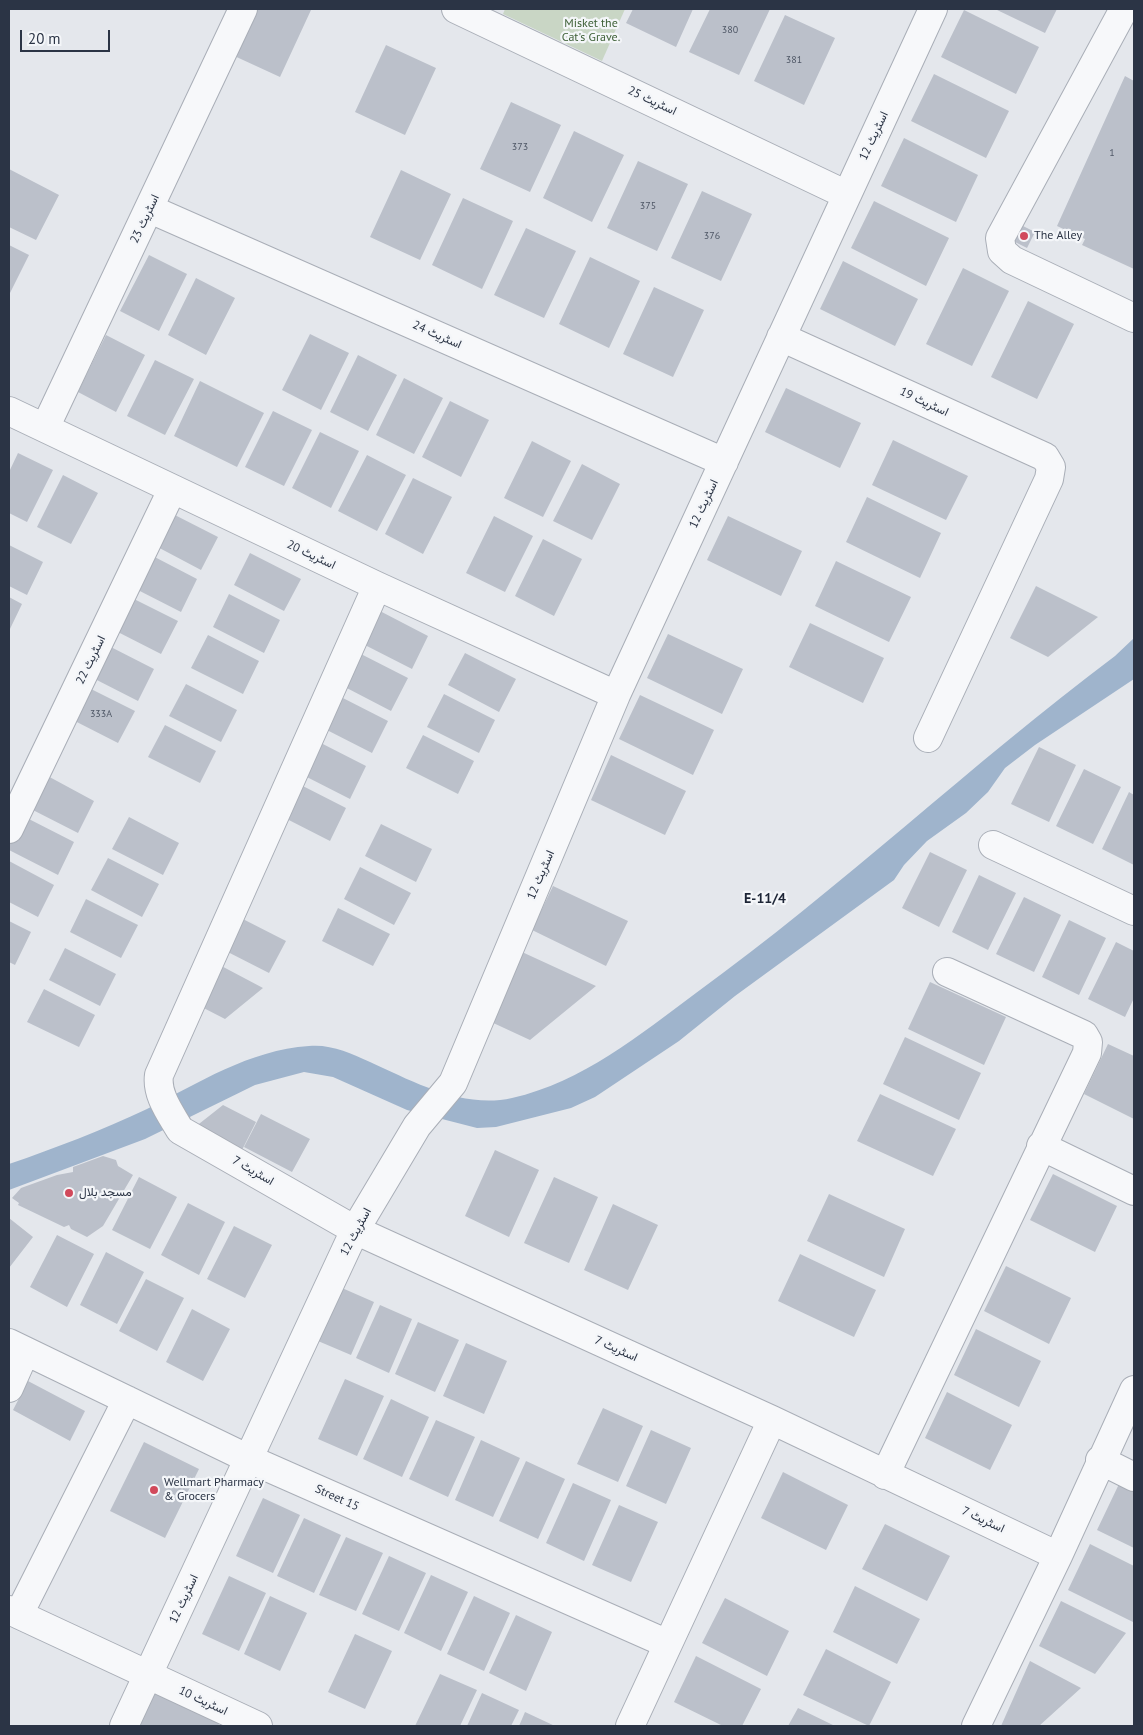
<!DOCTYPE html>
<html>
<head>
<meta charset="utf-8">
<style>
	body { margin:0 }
	#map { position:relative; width:1143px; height:1735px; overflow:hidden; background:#e4e7ec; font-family:"PT Sans",sans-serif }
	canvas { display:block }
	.frame { position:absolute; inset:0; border:10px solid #2b3445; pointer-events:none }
	.scale { position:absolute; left:20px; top:30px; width:90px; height:22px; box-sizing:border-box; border:2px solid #2b3445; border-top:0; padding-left:6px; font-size:15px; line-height:18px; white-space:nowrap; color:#2b3445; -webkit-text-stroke:4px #f4f6f9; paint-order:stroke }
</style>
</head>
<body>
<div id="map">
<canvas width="1143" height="1735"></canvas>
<div class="frame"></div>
<div class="scale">20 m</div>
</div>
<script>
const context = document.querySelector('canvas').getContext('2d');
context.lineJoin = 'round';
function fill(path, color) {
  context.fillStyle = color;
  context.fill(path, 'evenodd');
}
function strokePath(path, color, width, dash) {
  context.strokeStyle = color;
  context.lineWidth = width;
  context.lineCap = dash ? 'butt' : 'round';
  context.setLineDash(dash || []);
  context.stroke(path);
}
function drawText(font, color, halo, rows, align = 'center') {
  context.font = font + ' "PT Sans",Vazirmatn,sans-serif';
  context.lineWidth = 4.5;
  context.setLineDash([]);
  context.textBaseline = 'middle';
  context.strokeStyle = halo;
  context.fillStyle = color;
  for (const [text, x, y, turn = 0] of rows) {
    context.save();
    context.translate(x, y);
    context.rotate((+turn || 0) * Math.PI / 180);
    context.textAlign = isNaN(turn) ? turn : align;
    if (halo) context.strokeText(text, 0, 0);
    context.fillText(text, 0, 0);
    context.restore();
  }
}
const green = new Path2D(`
	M505 9H625L602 61 503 14Z`);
const water = new Path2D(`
	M1134 638V679L1035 745 1005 768 988 792 966 813 927 841 904 865 894 880 735 996 679 1041 595 1097 571 1108 496 1127 477 1128 407 1110 333 1077 304 1072 255 1085 145 1139 9 1190V1164C56 1148 102 1130 147 1109 199 1083 249 1050 309 1046 331 1044 350 1053 370 1062 414 1082 463 1109 512 1098 583 1082 639 1035 696 993 841 888 971 764 1115 656Z`);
const building = new Path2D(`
	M251 9 311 10 280 77 230 54Z
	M633 9H693L676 47 626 23Z
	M710 9H770L739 75 689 52Z
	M995 9H1057L1045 33Z
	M964 10 1039 47 1016 94 941 57Z
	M785 15 835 38 804 105 754 81Z
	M386 45 436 68 405 135 355 112Z
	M934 74 1009 111 986 158 911 121Z
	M1125 76 1134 81V269L1082 245 1085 239 1057 226Z
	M511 102 561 125 530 192 480 169Z
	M574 131 624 155 592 222 543 198Z
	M904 138 978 175 956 222 881 186Z
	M638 161 688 184 657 251 607 228Z
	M9 169 59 195 36 240 9 227Z
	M401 170 451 194 420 260 370 237Z
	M702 191 752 214 721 281 671 258Z
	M463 198 513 221 482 289 432 265Z
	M874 201 949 238 926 286 851 248Z
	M1021 225 1035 232 1027 248 1013 241Z
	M526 228 576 251 544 318 494 295Z
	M9 245 29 255 9 295Z
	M149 255 187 274 159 331 120 311Z
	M590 257 640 281 609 348 559 324Z
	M843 261 918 299 895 346 820 309Z
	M963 268 1009 291 972 366 926 344Z
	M196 278 235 298 206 355 168 335Z
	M654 287 704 310 673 377 623 354Z
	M1028 301 1074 324 1037 399 991 377Z
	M310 334 349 353 321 410 282 390Z
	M106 335 145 355 116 412 78 392Z
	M358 355 397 375 368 431 330 412Z
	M155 360 194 379 165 435 127 416Z
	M404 378 443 398 414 454 376 435Z
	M200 381 264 413 237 467 174 436Z
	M786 388 861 423 840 468 765 432Z
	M450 401 489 420 461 477 422 457Z
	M273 411 312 430 284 486 245 467Z
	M320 432 359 451 331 508 292 488Z
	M893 440 968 476 946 520 872 485Z
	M532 441 571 461 543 517 504 498Z
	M18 453 53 470 27 522 9 513V472Z
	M367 455 406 475 377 531 338 511Z
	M582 464 620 484 592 540 553 521Z
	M63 475 98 493 71 544 37 527Z
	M413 478 452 497 423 554 385 534Z
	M867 497 941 533 920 578 846 542Z
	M167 511 218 537 201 570 150 543Z
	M494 516 533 536 505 592 466 573Z
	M728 516 802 551 781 596 707 560Z
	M543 539 582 559 554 616 515 596Z
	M9 545 43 562 27 595 9 586Z
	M147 553 197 579 181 612 130 586Z
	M250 553 301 579 284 611 234 585Z
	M836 561 911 597 889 642 815 606Z
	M1036 586 1098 617 1048 657 1010 638Z
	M229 594 280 620 264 653 213 627Z
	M126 595 178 621 161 654 110 628Z
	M9 597 22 604 9 631Z
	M378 610 428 636 412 669 361 643Z
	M810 623 884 658 863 703 789 667Z
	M668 634 743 669 722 714 647 678Z
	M208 635 259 661 243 694 191 668Z
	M103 643 154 669 138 701 87 675Z
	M357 652 408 678 391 711 341 685Z
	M465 653 516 679 499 712 448 685Z
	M186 684 237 710 221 742 169 716Z
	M83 685 135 711 118 743 67 717Z
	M444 694 495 720 479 753 427 727Z
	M337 695 388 721 372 753 321 727Z
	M640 695 714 730 693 775 619 739Z
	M165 725 216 751 200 783 148 757Z
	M423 735 474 761 458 794 406 768Z
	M315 740 366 766 350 799 299 773Z
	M1039 747 1076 765 1049 822 1011 804Z
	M611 755 686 791 665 835 591 800Z
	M1084 769 1121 787 1093 844 1056 826Z
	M44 774 94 801 78 833 27 807Z
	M295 782 346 808 330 841 279 815Z
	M1129 792 1134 795V865L1102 849Z
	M23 816 74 842 58 875 9 850V845Z
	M129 817 179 843 163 875 112 849Z
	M381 824 432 849 416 882 365 856Z
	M930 852 967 870 939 927 902 908Z
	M108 858 159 884 142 917 91 890Z
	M9 861 54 885 38 917 9 902Z
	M360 867 411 893 394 925 344 899Z
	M979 875 1016 893 988 950 952 932Z
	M553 886 628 921 606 966 532 930Z
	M1024 897 1061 915 1034 972 996 954Z
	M86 899 138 925 121 958 70 932Z
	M338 908 390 934 373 966 322 941Z
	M235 915 286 941 269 973 218 947Z
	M1069 920 1106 938 1079 995 1042 977Z
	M9 921 31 932 15 965 9 962Z
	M1116 942 1134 951V998L1125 1017 1088 999Z
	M65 948 116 974 100 1006 49 980Z
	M522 952 596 986 530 1040 489 1021Z
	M212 961 263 988 225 1019 190 1001Z
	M930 982 1006 1017 984 1065 908 1029Z
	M44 989 95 1015 79 1047 27 1022Z
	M905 1037 981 1073 959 1120 883 1084Z
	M1108 1044 1134 1056V1119L1084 1094Z
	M880 1094 956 1129 933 1176 857 1141Z
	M223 1105 256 1122 239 1156 190 1131Z
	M261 1114 310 1139 292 1172 244 1147Z
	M495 1150 539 1170 509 1237 465 1216Z
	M103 1156 116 1160 118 1166 133 1175 103 1226 87 1237 71 1229 69 1225 64 1227 18 1205 19 1203 12 1198 21 1188 57 1175 73 1172V1167Z
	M1053 1174 1117 1206 1095 1252 1030 1220Z
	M139 1177 177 1197 150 1249 112 1230Z
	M554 1177 598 1197 569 1263 524 1243Z
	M829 1194 905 1229 884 1277 807 1241Z
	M188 1203 225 1222 199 1275 161 1255Z
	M613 1204 658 1225 628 1290 584 1270Z
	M9 1218 33 1237 9 1268Z
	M234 1226 272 1245 245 1298 207 1279Z
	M57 1235 94 1254 67 1307 30 1287Z
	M106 1252 144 1272 117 1324 80 1305Z
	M800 1254 876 1290 854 1337 778 1301Z
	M1006 1266 1071 1298 1049 1344 984 1311Z
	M146 1279 184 1298 157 1351 119 1331Z
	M342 1288 374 1302 351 1355 318 1341Z
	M380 1305 412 1319 389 1373 356 1358Z
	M192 1309 230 1329 203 1381 166 1362Z
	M418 1322 459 1340 435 1392 395 1374Z
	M976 1329 1041 1361 1019 1407 954 1375Z
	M466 1343 507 1361 484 1414 443 1396Z
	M345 1379 384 1396 357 1456 318 1439Z
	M28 1381 85 1411 70 1441 13 1410Z
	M947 1392 1012 1425 990 1470 925 1438Z
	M391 1399 429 1417 402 1477 363 1459Z
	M603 1408 643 1426 618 1482 577 1464Z
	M436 1420 475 1437 448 1497 409 1479Z
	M651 1430 691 1448 666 1504 626 1486Z
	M481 1440 520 1458 493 1517 455 1500Z
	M144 1442 199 1469 165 1538 110 1511Z
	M526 1461 565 1479 538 1539 499 1521Z
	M783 1472 848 1505 826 1550 761 1518Z
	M573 1483 611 1500 584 1561 546 1543Z
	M1119 1484 1134 1492V1548L1097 1530Z
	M263 1498 300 1515 273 1573 236 1556Z
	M619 1505 658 1522 631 1582 592 1565Z
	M304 1518 341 1535 314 1593 277 1576Z
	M885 1524 950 1556 927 1601 862 1569Z
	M346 1537 383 1553 356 1611 319 1595Z
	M1090 1544 1134 1566 1133 1622 1068 1590Z
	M389 1556 426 1573 399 1631 362 1614Z
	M431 1575 468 1592 441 1651 404 1633Z
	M229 1576 266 1593 239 1651 202 1634Z
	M855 1586 920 1619 897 1664 833 1632Z
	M270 1596 307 1613 280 1671 244 1654Z
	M474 1596 510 1613 484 1671 447 1654Z
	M725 1598 789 1631 767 1676 702 1643Z
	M1061 1601 1126 1633 1095 1674 1039 1646Z
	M516 1615 552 1632 526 1691 489 1673Z
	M355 1634 392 1651 365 1709 328 1692Z
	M826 1649 891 1682 869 1726 803 1695Z
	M696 1656 761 1689 742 1726H723L674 1702Z
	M1030 1661 1081 1688 1039 1726H1001Z
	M440 1674 477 1690 460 1726H415Z
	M157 1689 221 1720 218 1726H139Z
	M482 1693 519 1710 511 1726H467Z
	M798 1708 835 1726H788Z
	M525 1712 555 1726H519Z`);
const street = new Path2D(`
	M456 9 847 195
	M1124 9 1000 238 1002 251 1012 260 1134 318
	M150 209 724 462
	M781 337 1045 457 1051 467 1049 479 928 738
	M9 411 377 586 616 695
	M45 428 243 9
	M377 586 159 1075C156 1095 171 1114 180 1130L355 1230 772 1420 1058 1556
	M9 829 172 490
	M993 845 1134 911
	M1041 1146 1134 1191
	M9 1343 249 1459 668 1644
	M9 1388 25 1352
	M1100 1460 1134 1477
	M885 1475 1087 1053 1088 1042 1084 1035 947 972
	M9 1610 258 1726
	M19 1614 127 1400
	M124 1726 355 1230 417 1126 453 1083 616 695 933 9
	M630 1726 772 1420
	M976 1726 1058 1556 1134 1390`);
const markers = [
	[1024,236,5,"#d1495b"],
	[69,1193,5,"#d1495b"],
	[154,1490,5,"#d1495b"]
];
const numberNames = [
	["380",730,30],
	["381",794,60],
	["373",520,147],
	["1",1112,153],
	["375",648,206],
	["376",712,236],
	["333A",101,714]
];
const parkNames = [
	["Misket the",591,24],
	["Cat's Grave.",591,38]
];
const streetNames = [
	["اسٹریٹ 25",652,101,25],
	["اسٹریٹ 12",874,136,-65],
	["اسٹریٹ 23",145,219,-65],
	["اسٹریٹ 24",437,335,24],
	["اسٹریٹ 19",924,402,25],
	["اسٹریٹ 12",704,504,-65],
	["اسٹریٹ 20",311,555,25],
	["اسٹریٹ 22",91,660,-64],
	["اسٹریٹ 12",541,875,-67],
	["اسٹریٹ 7",253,1171,30],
	["اسٹریٹ 12",356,1232,-62],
	["اسٹریٹ 7",616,1349,24],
	["Street 15",337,1498,24],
	["اسٹریٹ 7",983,1520,25],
	["اسٹریٹ 12",184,1599,-65],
	["اسٹریٹ 10",203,1701,25]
];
const poiNames = [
	["The Alley",1034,236],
	["مسجد بلال",79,1193],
	["Wellmart Pharmacy",164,1483],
	["& Grocers",164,1497]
];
const neighbourhoodNames = [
	["E-11/4",765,899]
];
fill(green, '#c9d6c5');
fill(water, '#9fb4cc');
fill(building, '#bbc0ca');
strokePath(street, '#a9aeb7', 30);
strokePath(street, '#f7f8fa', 28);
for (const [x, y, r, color] of markers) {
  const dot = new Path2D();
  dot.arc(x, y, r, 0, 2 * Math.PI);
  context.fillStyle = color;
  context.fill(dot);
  strokePath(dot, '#f4f6f9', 2);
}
drawText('10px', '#4f5766', null, numberNames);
drawText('12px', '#3f6138', '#f4f6f9', parkNames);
drawText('12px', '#2b3445', '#f4f6f9', streetNames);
drawText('12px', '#2b3445', '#f4f6f9', poiNames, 'left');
drawText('bold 14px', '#1d2536', '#f4f6f9', neighbourhoodNames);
</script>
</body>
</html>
